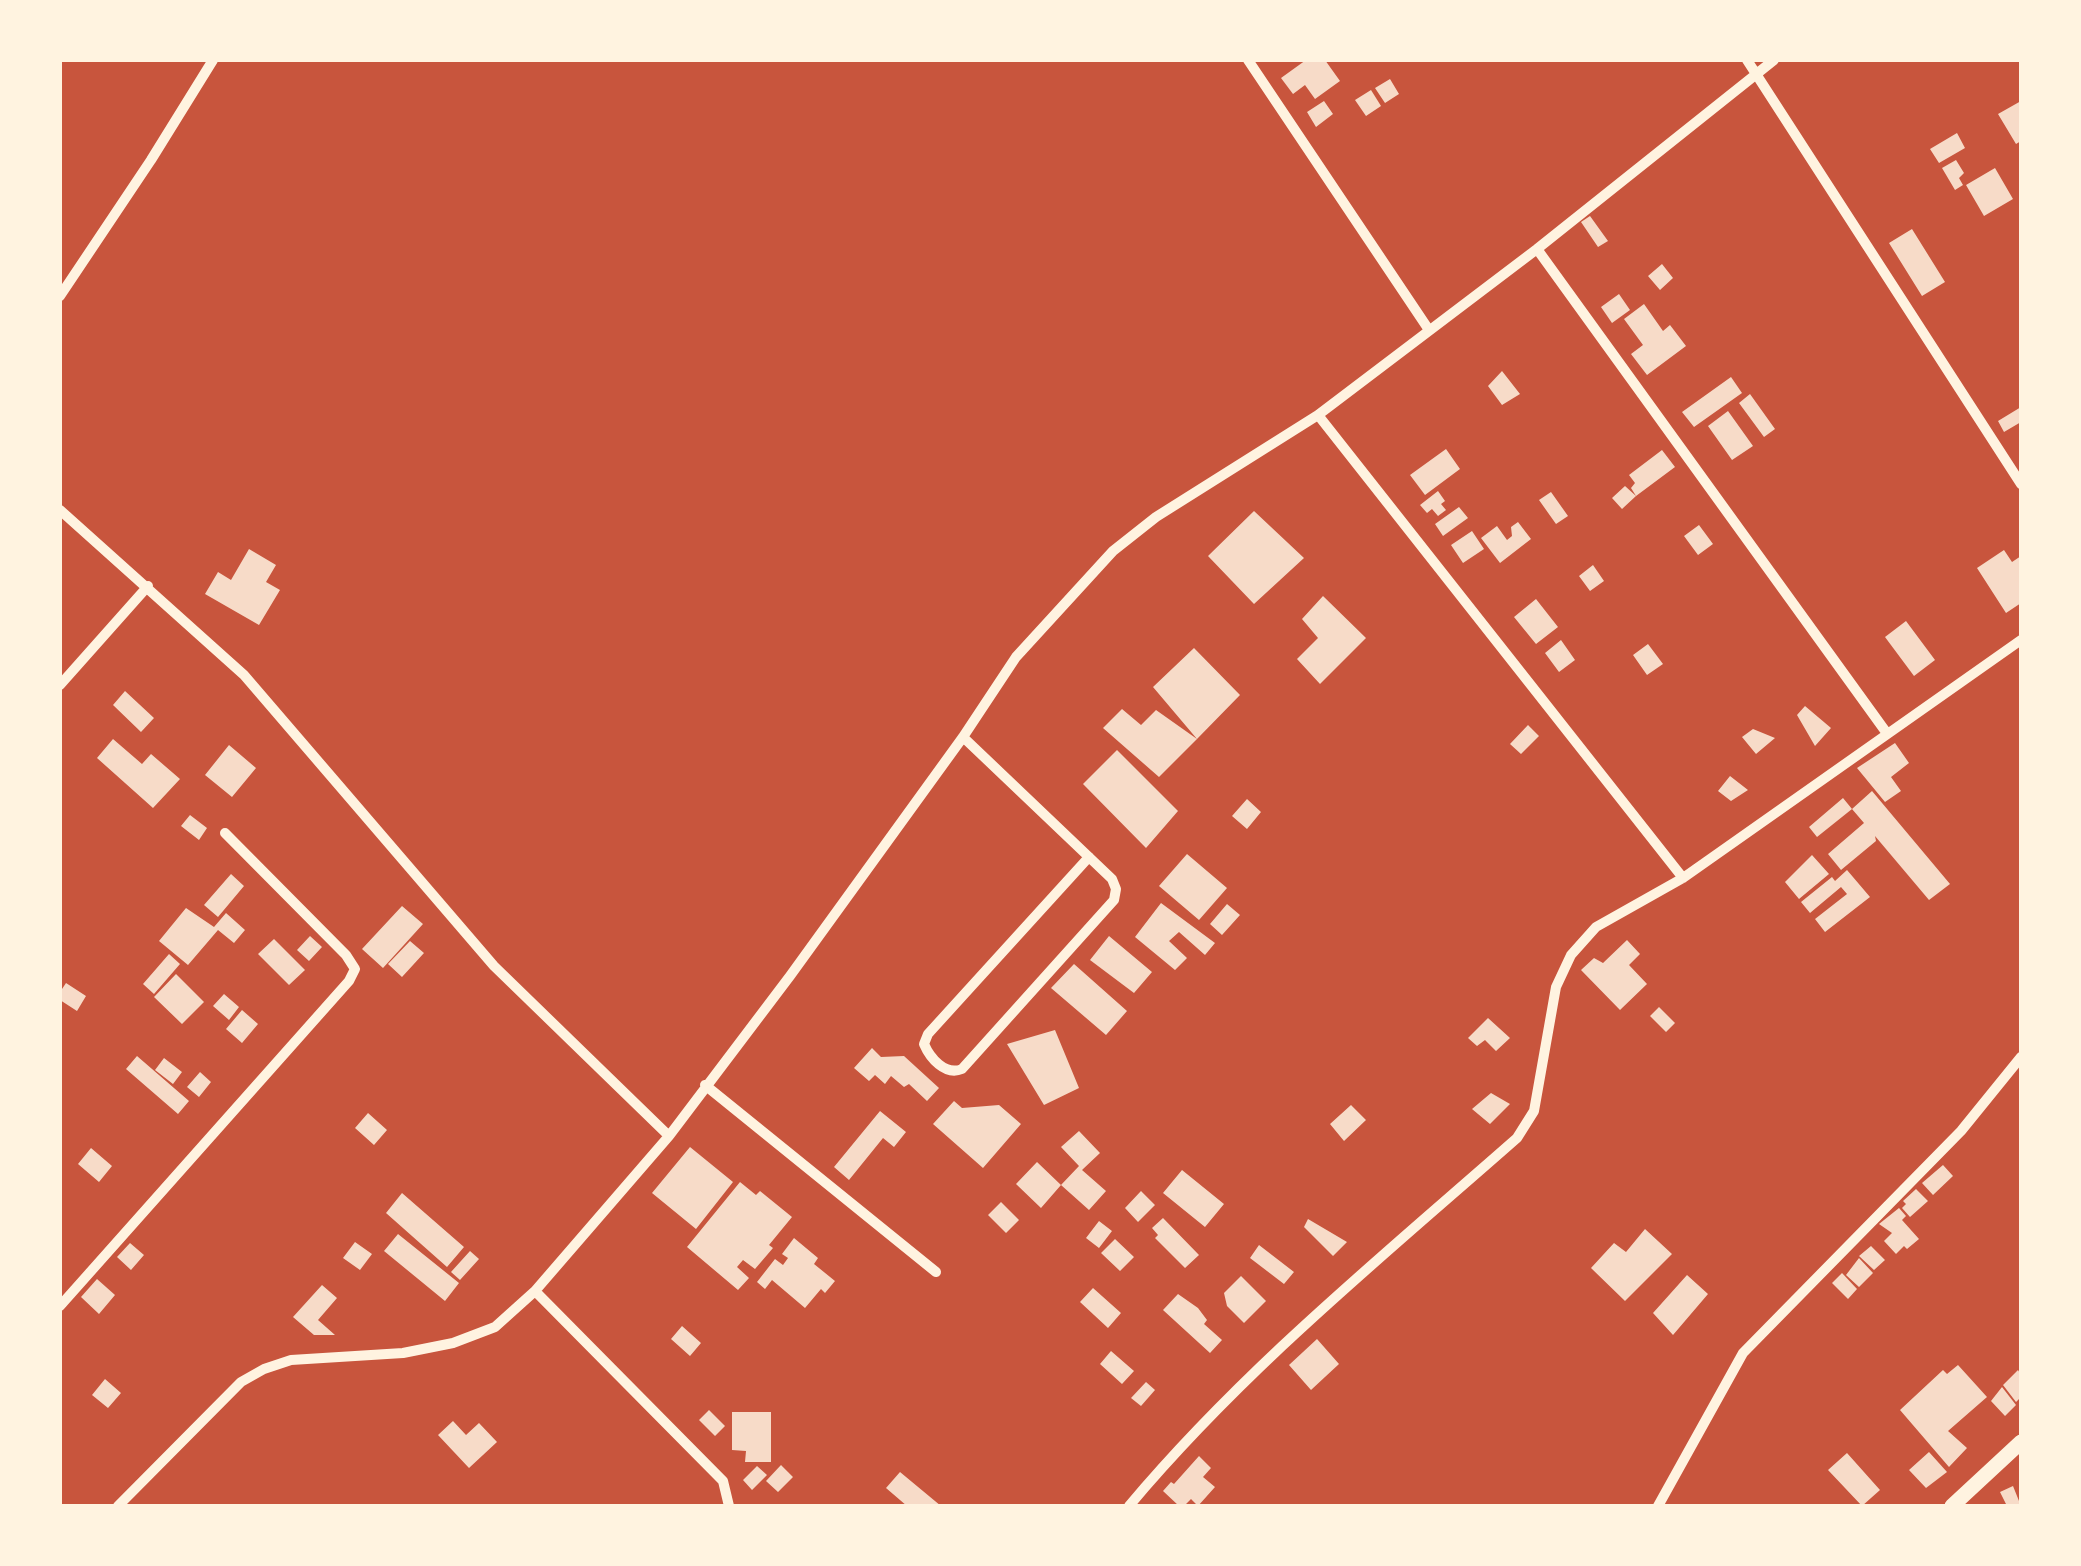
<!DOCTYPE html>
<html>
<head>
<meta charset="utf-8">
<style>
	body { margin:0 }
	#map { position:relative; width:2081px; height:1566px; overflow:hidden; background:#c8553d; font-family:"PT Sans",sans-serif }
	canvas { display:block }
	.frame { position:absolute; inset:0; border:62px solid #fff3e0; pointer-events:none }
</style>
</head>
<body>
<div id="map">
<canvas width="2081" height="1566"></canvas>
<div class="frame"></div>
</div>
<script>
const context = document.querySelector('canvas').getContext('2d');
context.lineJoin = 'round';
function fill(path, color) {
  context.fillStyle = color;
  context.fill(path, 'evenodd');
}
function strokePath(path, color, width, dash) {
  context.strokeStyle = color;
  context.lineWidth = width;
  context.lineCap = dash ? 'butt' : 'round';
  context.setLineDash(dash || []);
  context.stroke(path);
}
const building = new Path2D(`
	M1306 60H1325L1340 81 1315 99 1305 85 1293 94 1281 78Z
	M1390 79 1399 94 1385 103 1375 88Z
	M1371 90 1381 106 1366 116 1355 100Z
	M1324 101 1333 114 1316 127 1307 112Z
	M2021 101V141L2016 144 1998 114Z
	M1957 133 1965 148 1939 163 1930 149Z
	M1956 160 1964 173 1959 178 1963 185 1955 190 1942 168Z
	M1995 168 2013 199 1984 216 1966 185Z
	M1590 216 1608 241 1598 247 1581 222Z
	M1912 229 1945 282 1922 296 1889 243Z
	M1662 264 1673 278 1660 290 1648 276Z
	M1619 294 1630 310 1612 323 1601 307Z
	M1644 304 1663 331 1670 325 1686 346 1647 375 1631 354 1643 345 1624 319Z
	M1502 371 1520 394 1502 405 1488 386Z
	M1731 377 1742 393 1694 427 1682 412Z
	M1750 394 1775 429 1764 437 1739 403Z
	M2021 407V422L2004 432 1998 421Z
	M1728 411 1753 446 1732 460 1708 426Z
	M1446 449 1460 469 1425 495 1410 475Z
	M1662 450 1675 467 1636 496 1631 488 1635 483 1629 475Z
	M1625 486 1636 496 1622 509 1612 498Z
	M1438 491 1445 501 1441 504 1446 510 1438 516 1432 509 1427 513 1420 505Z
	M1551 492 1568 516 1556 524 1539 500Z
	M1459 507 1468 518 1443 536 1435 524Z
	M1254 511 1304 558 1254 604 1208 556Z
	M1518 522 1531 539 1500 563 1481 538 1497 526 1507 540 1512 536 1511 527Z
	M1699 525 1713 544 1698 555 1684 536Z
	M1472 531 1484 549 1463 563 1451 545Z
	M249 549 276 565 266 582 280 590 259 625 205 594 218 572 231 580Z
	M2004 550 2012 562 2021 556V603L2006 613 1977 568Z
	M1593 565 1604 581 1590 591 1579 576Z
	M1323 596 1366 638 1320 684 1297 659 1318 638 1302 619Z
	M1536 599 1558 627 1536 644 1514 617Z
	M1906 621 1935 660 1914 676 1885 637Z
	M1561 640 1575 660 1559 672 1545 653Z
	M1648 644 1663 664 1647 675 1633 655Z
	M1194 648 1240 695 1197 739 1153 687Z
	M125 691 154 718 141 732 113 705Z
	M1805 706 1831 728 1815 746 1797 715Z
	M1122 709 1141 725 1156 710 1197 739 1159 777 1103 728Z
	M1528 725 1539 736 1521 754 1510 744Z
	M1753 729 1775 738 1756 754 1742 737Z
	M113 739 142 764 151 754 180 779 153 808 97 758Z
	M1895 743 1909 763 1891 777 1901 791 1885 802 1857 768Z
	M229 745 256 768 232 797 205 775Z
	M1117 750 1178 811 1146 848 1083 784Z
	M1730 776 1748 790 1731 801 1718 791Z
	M1872 791 1950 884 1929 900 1875 836 1876 841 1841 870 1828 854 1864 823 1852 809Z
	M1843 798 1852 809 1817 837 1809 827Z
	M1247 799 1261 812 1247 829 1232 816Z
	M190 815 207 828 199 840 181 826Z
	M1187 854 1227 888 1199 920 1159 886Z
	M1812 855 1829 874 1799 899 1785 882Z
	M1847 870 1870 897 1825 932 1815 919 1847 894 1841 887 1810 913 1801 902 1832 877 1835 881Z
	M231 874 244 886 218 917 204 905Z
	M1161 903 1215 943 1205 955 1179 932 1169 941 1187 958 1175 970 1135 937Z
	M1227 904 1240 915 1222 935 1210 924Z
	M402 906 423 924 383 968 362 949Z
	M186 908 214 927 226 913 245 930 234 943 218 930 188 965 159 941Z
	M310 936 322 947 309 961 297 950Z
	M1109 936 1152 972 1134 993 1090 960Z
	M274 939 305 970 289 985 258 954Z
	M1627 940 1640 954 1629 965 1647 984 1620 1010 1581 970 1594 958 1603 963Z
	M410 941 424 953 402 977 388 964Z
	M169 954 180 964 154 994 143 984Z
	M1074 964 1127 1011 1106 1035 1051 988Z
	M176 974 204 1002 182 1024 154 997Z
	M66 983 86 996 77 1011 60 1000V992Z
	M224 994 239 1007 229 1020 213 1006Z
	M1659 1007 1675 1023 1666 1032 1650 1016Z
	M242 1010 258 1024 242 1043 226 1029Z
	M1488 1018 1510 1038 1496 1051 1485 1040 1477 1046 1468 1038Z
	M1055 1030 1079 1088 1044 1105 1007 1044Z
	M872 1048 881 1057 904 1056 939 1088 927 1101 909 1084 904 1087 891 1076 885 1084 875 1075 869 1081 854 1068Z
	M137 1056 189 1101 178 1114 126 1069Z
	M164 1058 182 1072 173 1084 155 1070Z
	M200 1072 211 1082 199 1097 187 1087Z
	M1491 1093 1510 1104 1490 1124 1472 1109Z
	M954 1101 962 1108 999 1105 1021 1124 983 1168 933 1124Z
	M1351 1105 1366 1120 1344 1141 1330 1124Z
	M880 1111 906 1132 894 1147 883 1138 849 1180 834 1167Z
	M368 1113 387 1130 374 1145 355 1128Z
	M1079 1131 1100 1153 1082 1170 1106 1191 1089 1210 1061 1185 1079 1166 1061 1147Z
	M690 1147 733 1182 696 1229 652 1193Z
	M91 1148 112 1166 99 1182 78 1164Z
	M1037 1162 1061 1185 1041 1208 1016 1184Z
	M1943 1165 1953 1176 1933 1195 1922 1183Z
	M1182 1170 1224 1204 1205 1227 1163 1193Z
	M740 1182 756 1195 760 1191 792 1217 769 1245 773 1248 755 1269 743 1260 737 1267 749 1278 738 1290 687 1247Z
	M1916 1189 1928 1201 1910 1217 1902 1208 1906 1204 1903 1201Z
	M1141 1191 1155 1205 1138 1222 1125 1208Z
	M402 1193 464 1247 447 1267 386 1213Z
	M1001 1202 1019 1220 1006 1233 988 1215Z
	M1899 1208 1906 1216 1902 1220 1919 1239 1907 1249 1904 1246 1896 1254 1884 1241 1892 1233 1879 1224Z
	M1163 1218 1199 1255 1185 1268 1155 1238 1158 1235 1152 1228Z
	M1308 1219 1347 1242 1333 1256 1304 1227Z
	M1099 1221 1112 1231 1099 1248 1086 1238Z
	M1645 1229 1672 1254 1625 1301 1591 1268 1614 1243 1626 1252Z
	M398 1234 459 1283 445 1301 384 1251Z
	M794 1238 818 1258 814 1264 835 1281 825 1293 821 1289 805 1308 772 1280 765 1289 757 1282 775 1259 783 1265 788 1258 782 1254Z
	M1115 1239 1134 1257 1120 1271 1101 1253Z
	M355 1242 372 1254 360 1270 343 1258Z
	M130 1243 144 1255 131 1270 117 1257Z
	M1259 1245 1294 1272 1284 1284 1250 1258Z
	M1871 1246 1885 1260 1874 1270 1859 1256Z
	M470 1251 479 1259 460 1280 451 1272Z
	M1859 1258 1873 1273 1859 1287 1846 1275Z
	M1842 1273 1857 1289 1848 1299 1832 1283Z
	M1687 1275 1708 1294 1673 1335 1653 1313Z
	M1241 1276 1266 1301 1244 1323 1227 1306 1224 1293Z
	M97 1279 115 1295 99 1314 81 1297Z
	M322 1285 337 1298 318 1320 335 1335H314L293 1317Z
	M1093 1288 1121 1313 1108 1328 1080 1302Z
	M1178 1294 1198 1308 1207 1320 1204 1324 1222 1340 1210 1353 1163 1310Z
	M682 1326 701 1343 690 1356 671 1339Z
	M1317 1339 1339 1364 1311 1390 1289 1365Z
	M1111 1351 1134 1371 1122 1384 1100 1364Z
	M1958 1365 1987 1397 1948 1431 1967 1448 1949 1467 1900 1410 1943 1370 1947 1374Z
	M2018 1370 2021 1375V1397L2016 1402 2003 1385Z
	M105 1379 121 1393 108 1408 92 1395Z
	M1146 1382 1155 1390 1141 1406 1131 1398Z
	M2002 1387 2016 1405 2005 1416 1991 1401Z
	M709 1410 725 1426 715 1436 699 1420Z
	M732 1412H771V1462H745L746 1451 732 1450Z
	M453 1421 466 1435 479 1423 497 1442 469 1468 438 1435Z
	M1929 1452 1947 1472 1926 1488 1909 1470Z
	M1847 1453 1880 1490 1862 1506 1828 1470Z
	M1199 1456 1211 1468 1203 1477 1215 1487 1198 1506 1191 1499 1184 1506H1179L1163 1491 1171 1482 1174 1484Z
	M781 1465 793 1477 778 1492 766 1481Z
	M757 1466 767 1475 752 1490 743 1480Z
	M900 1472 941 1506H907L886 1488Z
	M2013 1486 2021 1506H2007L2000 1492Z`);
const minor = new Path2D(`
	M1248 60 1429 330
	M1747 60 2021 484
	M1537 249 1886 732
	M60 296 151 160 213 60
	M1318 415 1683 878
	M60 510 244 675 494 966 669 1136
	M60 685 148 586
	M963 737 1112 879 1116 889 1114 900 962 1069C945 1076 930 1058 924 1044L928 1034 1089 857
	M705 1085 936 1272
	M535 1291 723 1481 729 1506
	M60 1306 349 981 355 969 346 955 225 833
	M118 1506 241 1382 264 1369 291 1360 403 1353 453 1343 495 1327 535 1291 669 1136 790 976 963 737 1016 657 1113 551 1156 517 1318 415 1537 249 1774 60
	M1129 1506C1244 1369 1383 1256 1517 1138L1534 1111 1556 987 1571 955 1596 927 1683 878 2021 640
	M1658 1506 1743 1353 1961 1131 2021 1057`);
const tertiary = new Path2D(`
	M1952 1506 2021 1442`);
fill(building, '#f7dbc8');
strokePath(minor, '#fff3e0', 10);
strokePath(tertiary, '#fff3e0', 15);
</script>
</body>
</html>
